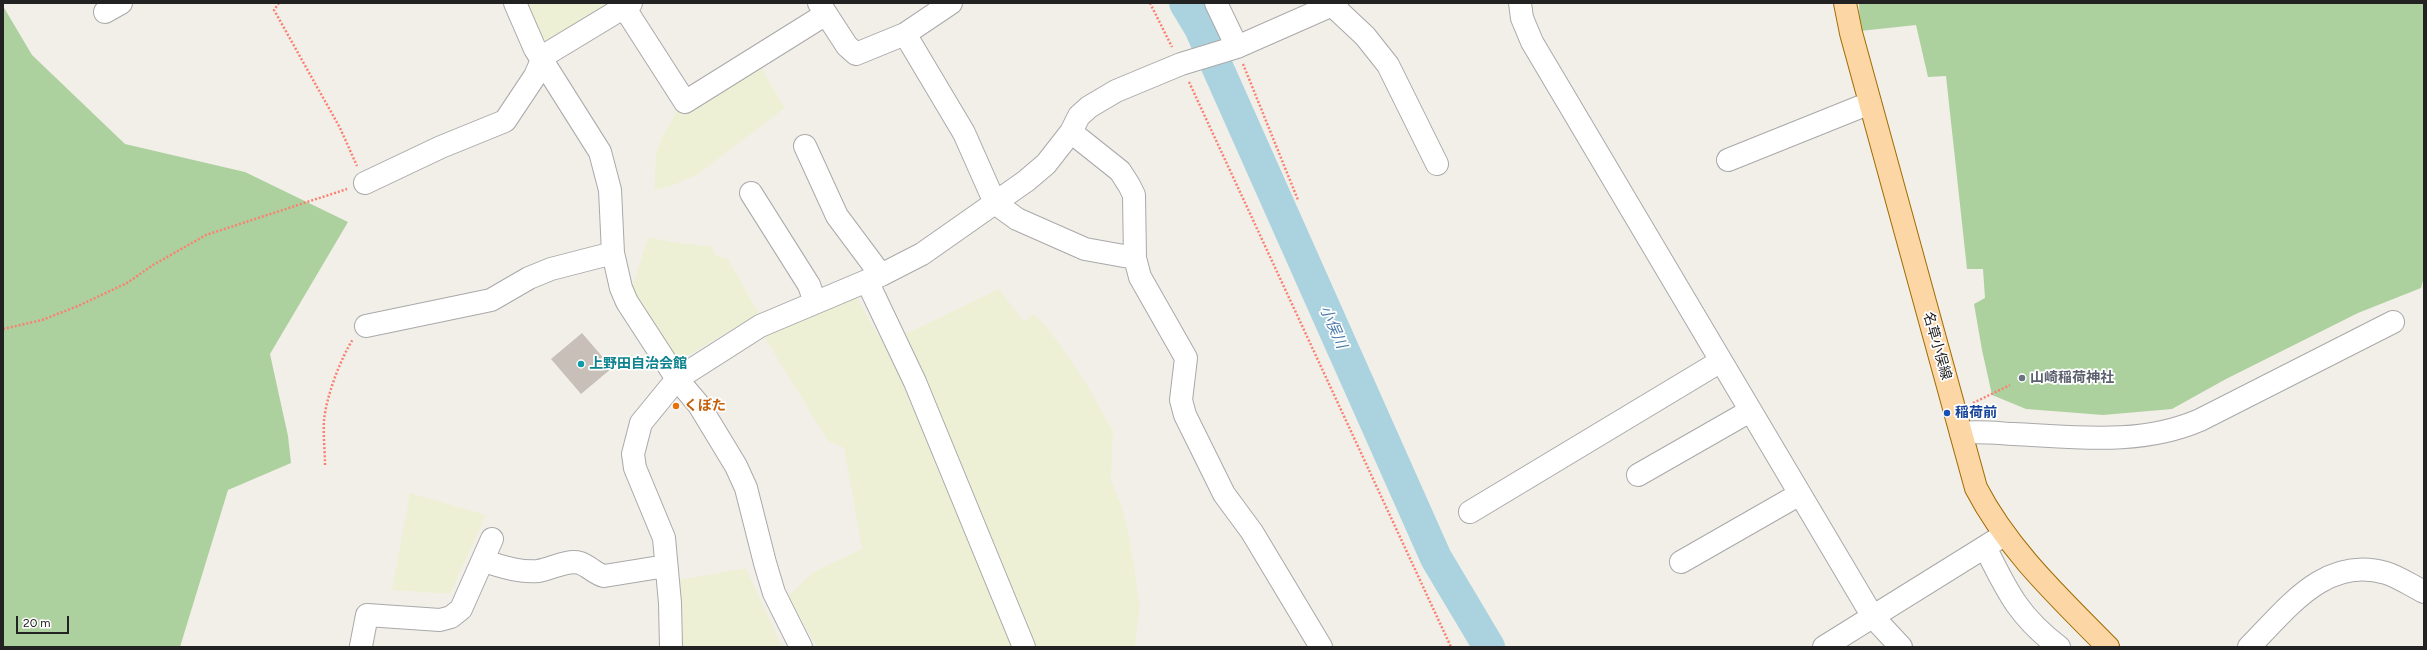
<!DOCTYPE html>
<html>
<head>
<meta charset="utf-8">
<style>
	body { margin:0 }
	#map { position:relative; width:2427px; height:650px; overflow:hidden; background:#f2efe9; font-family:Figtree,sans-serif }
	canvas { display:block }
	.frame { position:absolute; inset:0; border:4px solid #222; pointer-events:none }
	.scale { position:absolute; left:16px; top:616px; width:53px; height:18px; box-sizing:border-box; border:2px solid #222; border-top:0; padding-left:5px; font-size:12px; line-height:14px; white-space:nowrap; color:#222; -webkit-text-stroke:3px #fff; paint-order:stroke }
</style>
</head>
<body>
<div id="map">
<canvas width="2427" height="650"></canvas>
<div class="frame"></div>
<div class="scale">20 m</div>
</div>
<script>
const context = document.querySelector('canvas').getContext('2d');
context.lineJoin = 'round';
function fill(path, color) {
  context.fillStyle = color;
  context.fill(path, 'evenodd');
}
function strokePath(path, color, width, dash) {
  context.strokeStyle = color;
  context.lineWidth = width;
  context.lineCap = dash ? 'butt' : 'round';
  context.setLineDash(dash || []);
  context.stroke(path);
}
function drawText(font, color, halo, rows, align = 'center') {
  context.font = font + ' Figtree,"Noto Sans JP",sans-serif';
  context.lineWidth = 3.5;
  context.setLineDash([]);
  context.textBaseline = 'middle';
  context.strokeStyle = halo;
  context.fillStyle = color;
  for (const [text, x, y, turn = 0] of rows) {
    context.save();
    context.translate(x, y);
    context.rotate((+turn || 0) * Math.PI / 180);
    context.textAlign = isNaN(turn) ? turn : align;
    if (halo) context.strokeText(text, 0, 0);
    context.fillText(text, 0, 0);
    context.restore();
  }
}
const farmland = new Path2D(`
	M525 3H611L545 44 541 40Z
	M759 64 785 108 698 174 674 185 654 190 656 155 662 137 679 108Z
	M648 237 677 243 711 246 717 256 728 259 759 313 684 358 670 351 631 291Z
	M999 289 1024 322 1034 314 1048 328 1086 383 1113 431 1111 480 1121 505 1130 541 1140 606 1135 647H817L788 597 813 572 862 549 844 448 828 441 766 340 765 332 854 293 880 338 903 335Z
	M410 493 486 515 450 594 392 590Z
	M746 568 782 647H678L673 581Z`);
const forest = new Path2D(`
	M1859 3H2424V277L2421 288 2358 313 2226 379 2172 409 2103 415 2026 409 1992 395 1982 350 1974 304 1985 298 1983 269H1967L1946 76 1928 77 1916 25 1860 31Z
	M3 6 32 55 125 144 245 172 348 222 270 354 288 436 291 463 228 490 180 647H3Z`);
const river = new Path2D(`
	M1185 3 1200 28 1436 558 1489 647`);
const building = new Path2D(`
	M582 333 612 368 581 394 551 359Z`);
const path = new Path2D(`
	M279 3 274 10 340 128 357 166
	M1150 3 1172 47
	M1243 64 1298 200
	M1189 82 1451 647
	M3 329 42 320 78 306 127 283 153 265 206 235 347 189
	M1973 403 2010 385
	M325 465C325 451 323 435 324 421 326 397 340 360 353 339`);
const minor = new Path2D(`
	M515 3 535 49 600 152 610 190 613 253 621 288 627 302 677 379 699 405 736 466 746 488 765 563 774 593 801 647
	M819 3 847 46 856 54 905 34 951 3
	M1216 3 1237 47
	M1520 3 1522 18 1532 42 1873 617 1901 647
	M1333 6 1365 36 1388 65 1437 164
	M624 7 685 102 826 14
	M105 12 121 3
	M905 34 964 133 995 203 1017 219 1085 249 1135 258
	M1071 132 1120 171 1129 185 1134 195 1135 258 1140 277 1186 358 1181 400 1185 415 1224 494 1252 532 1321 647
	M805 146 837 216 881 275
	M1728 160 1870 103
	M365 183 441 147 505 121 535 76 542 60 550 52 631 3
	M751 193 809 285 815 302
	M867 281 915 382 1024 647
	M366 326 491 300 529 278 551 269 613 253
	M1961 433C1978 431 1996 433 2013 434 2076 437 2140 446 2200 420L2393 322
	M1638 475 1750 411
	M1470 512 1721 361
	M1985 547C2007 591 2018 616 2059 647
	M484 561C501 566 520 573 538 571 552 569 567 559 580 563 589 566 595 574 604 576L666 566
	M1681 562 1800 494
	M361 646 367 615 440 620 451 617 461 609 492 539
	M671 647 670 603 664 538 635 468 633 454 641 423 677 379 760 326 881 275 922 254 1026 181 1046 164 1071 132 1079 116 1089 107 1116 91 1181 64 1237 47 1337 3
	M1824 647 2004 535
	M2249 647C2287 609 2325 555 2386 573 2399 577 2412 586 2424 592`);
const major = new Path2D(`
	M1845 3 1851 33 1976 488C2008 550 2059 597 2108 647`);
const markers = [
	[581,364,4,"#0f9aa8"],
	[2022,378,4,"#6b7280"],
	[676,406,4,"#e8710a"],
	[1947,413,4,"#1a4fb4"]
];
const streetNames = [
	["名草小俣線",1937,346,74]
];
const cultureNames = [
	["上野田自治会館",589,364]
];
const worshipNames = [
	["山崎稲荷神社",2030,378]
];
const foodNames = [
	["くぼた",684,406]
];
const transitNames = [
	["稲荷前",1955,413]
];
const waterNames = [
	["小俣川",1333,327,66]
];
fill(farmland, '#eef0d5');
fill(forest, '#add19e');
strokePath(river, '#aad3df', 32);
fill(building, '#c7bfb8');
strokePath(minor, '#a9a9a9', 24);
strokePath(major, '#a06b00', 24);
strokePath(path, '#fa8072', 2.5, [2, 2]);
strokePath(minor, '#fff', 22);
strokePath(major, '#fcd6a4', 22);
for (const [x, y, r, color] of markers) {
  const dot = new Path2D();
  dot.arc(x, y, r, 0, 2 * Math.PI);
  context.fillStyle = color;
  context.fill(dot);
  strokePath(dot, '#fff', 1.5);
}
drawText('14px', '#222', '#fff', streetNames);
drawText('bold 14px', '#0d838f', '#fff', cultureNames, 'left');
drawText('bold 14px', '#5b616d', '#fff', worshipNames, 'left');
drawText('bold 14px', '#c56008', '#fff', foodNames, 'left');
drawText('bold 14px', '#164399', '#fff', transitNames, 'left');
drawText('italic 15px', '#4a7aab', '#fff', waterNames);
</script>
</body>
</html>
